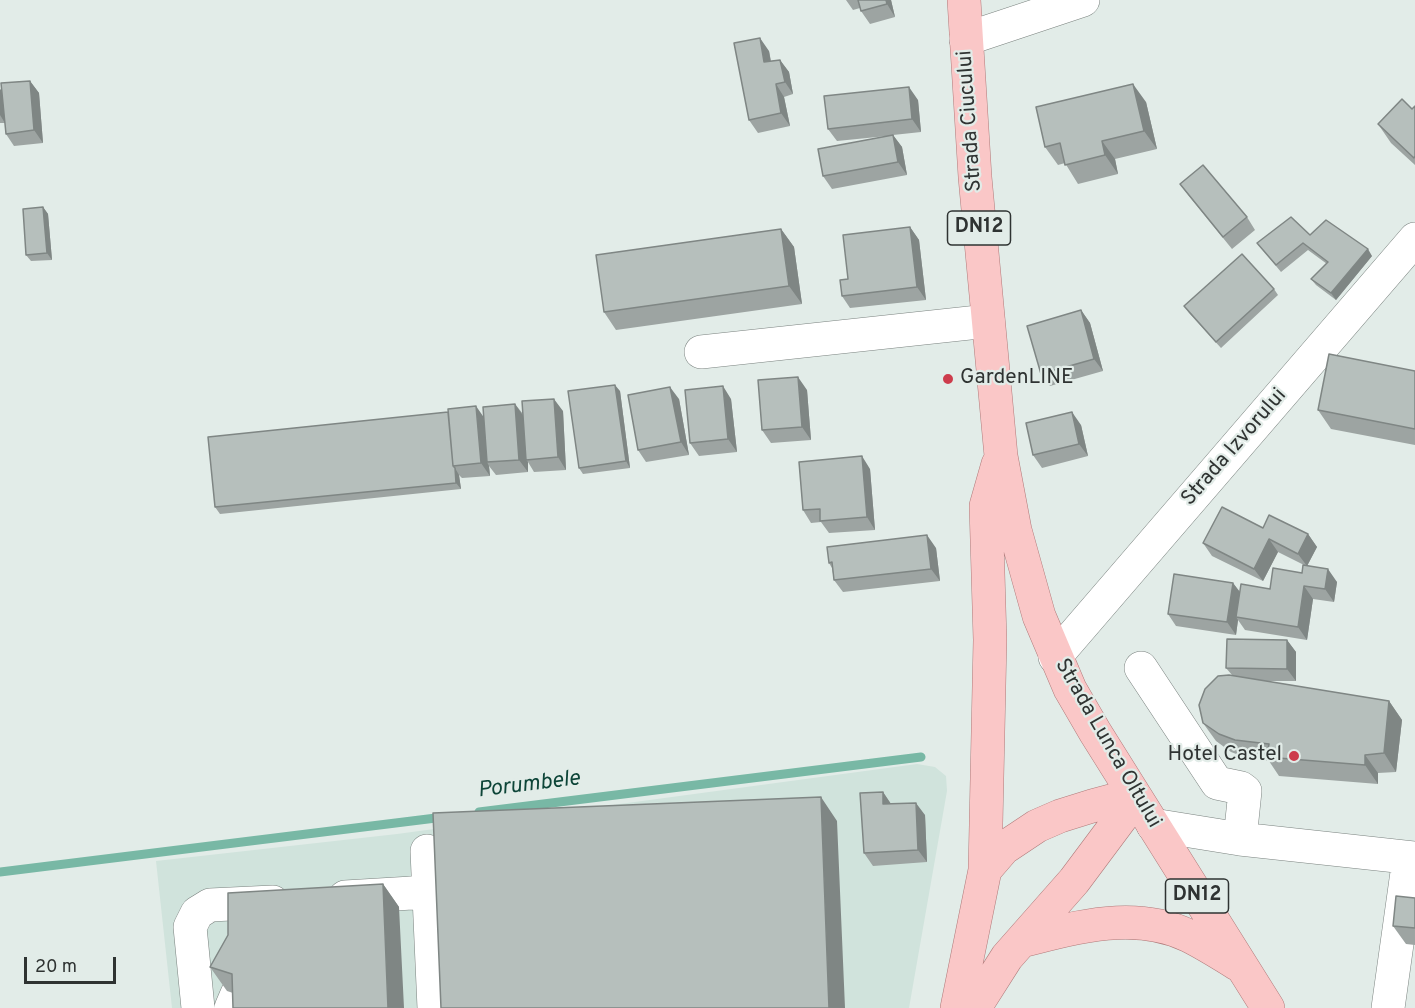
<!DOCTYPE html>
<html>
<head>
<meta charset="utf-8">
<style>
	body { margin:0 }
	#map { position:relative; width:1415px; height:1008px; overflow:hidden; background:#e2ece8; font-family:Overpass,sans-serif }
	canvas { display:block }
	.scale { position:absolute; left:24px; top:957px; width:92px; height:27px; box-sizing:border-box; border:3px solid #2f3332; border-top:0; padding-left:8px; font-size:18px; line-height:21px; white-space:nowrap; color:#2f3332; -webkit-text-stroke:4px #e2ece8; paint-order:stroke }
</style>
</head>
<body>
<div id="map">
<canvas width="1415" height="1008"></canvas>
<div class="scale">20 m</div>
</div>
<script>
const context = document.querySelector('canvas').getContext('2d');
context.lineJoin = 'round';
function fill(path, color) {
  context.fillStyle = color;
  context.fill(path, 'evenodd');
}
function strokePath(path, color, width, dash) {
  context.strokeStyle = color;
  context.lineWidth = width;
  context.lineCap = dash ? 'butt' : 'round';
  context.setLineDash(dash || []);
  context.stroke(path);
}
function drawText(font, color, halo, rows, align = 'center') {
  context.font = font + ' Overpass,sans-serif';
  context.lineWidth = 4.5;
  context.setLineDash([]);
  context.textBaseline = 'middle';
  context.strokeStyle = halo;
  context.fillStyle = color;
  for (const [text, x, y, turn = 0] of rows) {
    context.save();
    context.translate(x, y);
    context.rotate((+turn || 0) * Math.PI / 180);
    context.textAlign = isNaN(turn) ? turn : align;
    if (halo) context.strokeText(text, 0, 0);
    context.fillText(text, 0, 0);
    context.restore();
  }
}
const built = new Path2D(`
	M917 764 935 767 946 776 947 791 909 1008H172L156 861 397 834Z`);
const stream = new Path2D(`
	M479 812 921 757
	M0 872 444 817`);
const minor = new Path2D(`
	M966 39 1083 0
	M701 352 988 321
	M1055 657 1415 239
	M1141 668 1217 783 1241 788 1245 791 1240 839
	M1153 825 1240 839 1415 858
	M427 851 434 1008
	M345 897 429 892
	M198 1008 190 927 197 913 210 905 273 902
	M231 1008 237 994
	M1388 1008 1409 858`);
const major = new Path2D(`
	M964 0 975 177 1001 456 1015 530 1039 616 1070 689 1095 732 1268 1008
	M985 870 1004 848 1037 826 1060 816 1092 806 1133 795
	M1022 941C1075 927 1136 910 1189 936 1205 944 1221 954 1237 964
	M957 1008 985 870 990 640 986 506 998 464
	M976 1008 979 1001 1007 957 1074 881 1121 818 1133 795`);
const wall = new Path2D(`
	M846 0H891L895 17 870 24 861 11 860 8 853 10Z
	M769 51 771 61 780 60 789 72 793 94 784 97 790 126 758 133 749 120Z
	M30 81 39 93 43 143 14 146 6 134 5 123H0V89L2 91Z
	M918 100 921 132 893 135 902 147 907 175 832 189 823 176 887 136 837 141 828 129Z
	M1146 102 1157 149 1115 159 1118 174 1078 184 1065 163 1058 165 1045 147Z
	M1415 106V165L1391 143 1378 124 1412 109Z
	M1180 184 1247 217 1255 230 1232 249 1189 196Z
	M43 207 48 214 52 260 31 261 26 255Z
	M910 227 919 240 926 300 850 308 842 296 848 279Z
	M781 229 794 247 802 304 616 330 604 312Z
	M1310 235 1372 256 1336 300 1316 285 1311 279 1327 264 1308 250 1281 272 1257 243Z
	M1274 289 1278 295 1221 348 1189 313 1184 306Z
	M1081 310 1090 323 1103 371 1050 386 1041 374Z
	M1415 371V445L1331 429 1318 410Z
	M807 390 811 440 771 443 762 430Z
	M620 391 630 468 583 474 579 468Z
	M679 399 689 455 646 462 638 450Z
	M731 399 737 452 699 456 690 443Z
	M515 404 523 414 563 411 566 470 534 472 528 462V472L496 475 489 466 490 476 462 478 459 475 461 489 220 514 215 507 483 417Z
	M1081 425 1088 456 1042 468 1033 455Z
	M870 469 875 530 829 533 821 522 811 523 803 510Z
	M1263 528 1308 534 1317 547 1307 566 1337 582 1334 602 1313 599 1307 640 1245 630 1238 620 1236 635 1176 626 1168 614 1233 583 1240 592 1270 589 1302 573 1306 566 1278 552 1263 581 1212 556 1203 543Z
	M936 548 940 581 843 592 834 580 832 568 829 563Z
	M1287 640 1296 652V681H1265L1389 701 1402 720 1396 772 1378 773V784L1279 776 1269 761 1247 758 1231 752 1216 741 1203 723 1232 675 1226 668Z
	M883 792 891 804 925 815 927 862 873 866 864 853Z
	M383 884 399 907 233 993 227 991 210 967Z
	M1415 898V945L1406 944 1393 926Z`);
const shadedWall = new Path2D(`
	M886 0H891L895 17 887 4Z
	M760 38 769 51 773 75 764 62Z
	M780 60 789 72 793 94 785 82Z
	M30 81 39 93 43 143 34 130Z
	M776 84 784 97 790 126 781 113Z
	M1133 84 1146 102 1157 149 1144 131Z
	M909 87 918 100 921 132 912 119Z
	M0 89 4 95 5 123 0 115Z
	M893 135 902 147 907 175 898 162Z
	M1102 141 1115 159 1118 174 1105 155Z
	M43 207 48 214 52 260 47 253Z
	M910 227 919 240 926 300 917 287Z
	M781 229 794 247 802 304 789 286Z
	M1368 249 1372 256 1336 300 1331 293Z
	M1081 310 1090 323 1103 371 1094 359Z
	M798 377 807 390 811 440 802 427Z
	M615 385 620 391 630 468 626 461Z
	M723 386 731 399 737 452 728 439Z
	M670 387 679 399 689 455 681 442Z
	M554 399 563 411 566 470 558 457Z
	M515 404 524 417 526 460 528 462V472L519 460Z
	M476 406 485 419 487 462 489 466 490 476 481 463Z
	M1072 412 1081 425 1088 456 1079 444Z
	M862 456 870 469 875 530 867 517Z
	M455 468 459 475 461 489 456 483Z
	M1308 534 1317 547 1307 566 1298 554Z
	M927 535 936 548 940 581 931 569Z
	M1269 539 1278 552 1263 581 1254 569Z
	M1328 569 1337 582 1334 602 1325 589Z
	M1233 583 1242 595 1236 617 1238 620 1236 635 1227 622Z
	M1304 586 1313 599 1307 640 1298 627Z
	M1287 640 1296 652V681L1287 669Z
	M1389 701 1402 720 1396 772 1384 753Z
	M1365 755 1378 773V784L1365 765Z
	M883 792 891 804H883Z
	M821 797 837 821 845 1008H829Z
	M916 803 925 815 927 862 918 850Z
	M383 884 399 907 404 1008H388Z`);
const building = new Path2D(`
	M858 0H886L887 4 861 11Z
	M760 38 764 62 780 60 785 82 776 84 781 113 749 120 734 43Z
	M30 81 34 130 6 134 1 83Z
	M1133 84 1144 131 1102 141 1105 155 1065 165 1060 143 1045 147 1036 107Z
	M909 87 912 119 828 129 824 96Z
	M1402 99 1412 109 1415 106V156L1414 158 1378 124Z
	M893 135 898 162 823 176 818 149Z
	M1203 165 1247 217 1223 237 1180 184Z
	M43 207 47 253 26 255 23 209Z
	M1291 217 1310 235 1326 220 1368 249 1331 293 1311 279 1328 262 1303 243 1276 265 1257 243Z
	M910 227 917 287 842 296 840 280 848 279 843 235Z
	M781 229 789 286 604 312 596 255Z
	M1242 254 1274 289 1216 342 1184 306Z
	M1081 310 1094 359 1041 374 1027 326Z
	M1329 354 1415 371V429L1318 410Z
	M798 377 802 427 762 430 758 380Z
	M615 385 626 461 579 468 568 391Z
	M723 386 728 439 690 443 685 390Z
	M670 387 681 442 638 450 628 395Z
	M554 399 558 457 526 460 522 401Z
	M515 404 519 460 487 462 483 407Z
	M476 406 481 463 453 466 448 409Z
	M448 412 453 466 455 468 456 483 215 507 208 437Z
	M1072 412 1079 444 1033 455 1026 423Z
	M862 456 867 517 820 521V509L803 510 799 462Z
	M1222 507 1263 528 1269 515 1308 534 1298 554 1269 539 1254 569 1203 543Z
	M927 535 931 569 834 580 832 562 829 563 827 547Z
	M1303 565 1328 569 1325 589 1304 586 1298 627 1236 617 1241 584 1270 589 1273 568 1302 573Z
	M1174 574 1233 583 1227 622 1168 614Z
	M1227 639 1287 640V669L1226 668Z
	M1229 675 1389 701 1384 753 1365 755V765L1266 757 1269 744 1235 740 1219 734 1203 723 1199 705 1205 689 1218 676Z
	M883 792V804L916 803 918 850 864 853 860 793Z
	M821 797 829 1008H441L433 813Z
	M383 884 388 1008H233L232 974 210 967 228 935V893Z
	M1396 896 1415 898V928L1393 926Z`);
const markers = [
	[948,379,6,"#cd3c4c"],
	[1294,756,6,"#cd3c4c"]
];
const shields = [
	[979,228,63],
	[1197,896,63]
];
const shieldNames = [
	["DN12",979,228],
	["DN12",1197,896]
];
const streetNames = [
	["Strada Ciucului",971,121,-94],
	["Strada Izvorului",1235,448,-49],
	["Strada Lunca Oltului",1107,744,60]
];
const poiNames = [
	["GardenLINE",960,379],
	["Hotel Castel",1282,756,"right"]
];
const waterNames = [
	["Porumbele",529,786,-7]
];
fill(built, '#d0e3dc');
strokePath(stream, '#78b8a5', 9);
strokePath(minor, '#7a827f', 34);
strokePath(major, '#b07a7a', 34);
strokePath(minor, '#fff', 33);
strokePath(major, '#fac7c7', 33);
fill(wall, '#9da4a2');
fill(shadedWall, '#7f8684');
fill(building, '#b6bfbc');
strokePath(building, '#7f8684', 1.5);
for (const [x, y, r, color] of markers) {
  const dot = new Path2D();
  dot.arc(x, y, r, 0, 2 * Math.PI);
  context.fillStyle = color;
  context.fill(dot);
  strokePath(dot, '#e2ece8', 2);
}
for (const [x, y, w] of shields) {
  const box = new Path2D();
  box.roundRect(x - w / 2, y - 17, w, 34, 4.5);
  context.fillStyle = '#e2ece8';
  context.fill(box);
  strokePath(box, '#2f3332', 1.5);
}
drawText('bold 20px', '#2f3332', null, shieldNames);
drawText('21px', '#2f3332', '#e2ece8', streetNames);
drawText('21px', '#2f3332', '#e2ece8', poiNames, 'left');
drawText('italic 22px', '#0d4538', '#e2ece8', waterNames);
</script>
</body>
</html>
